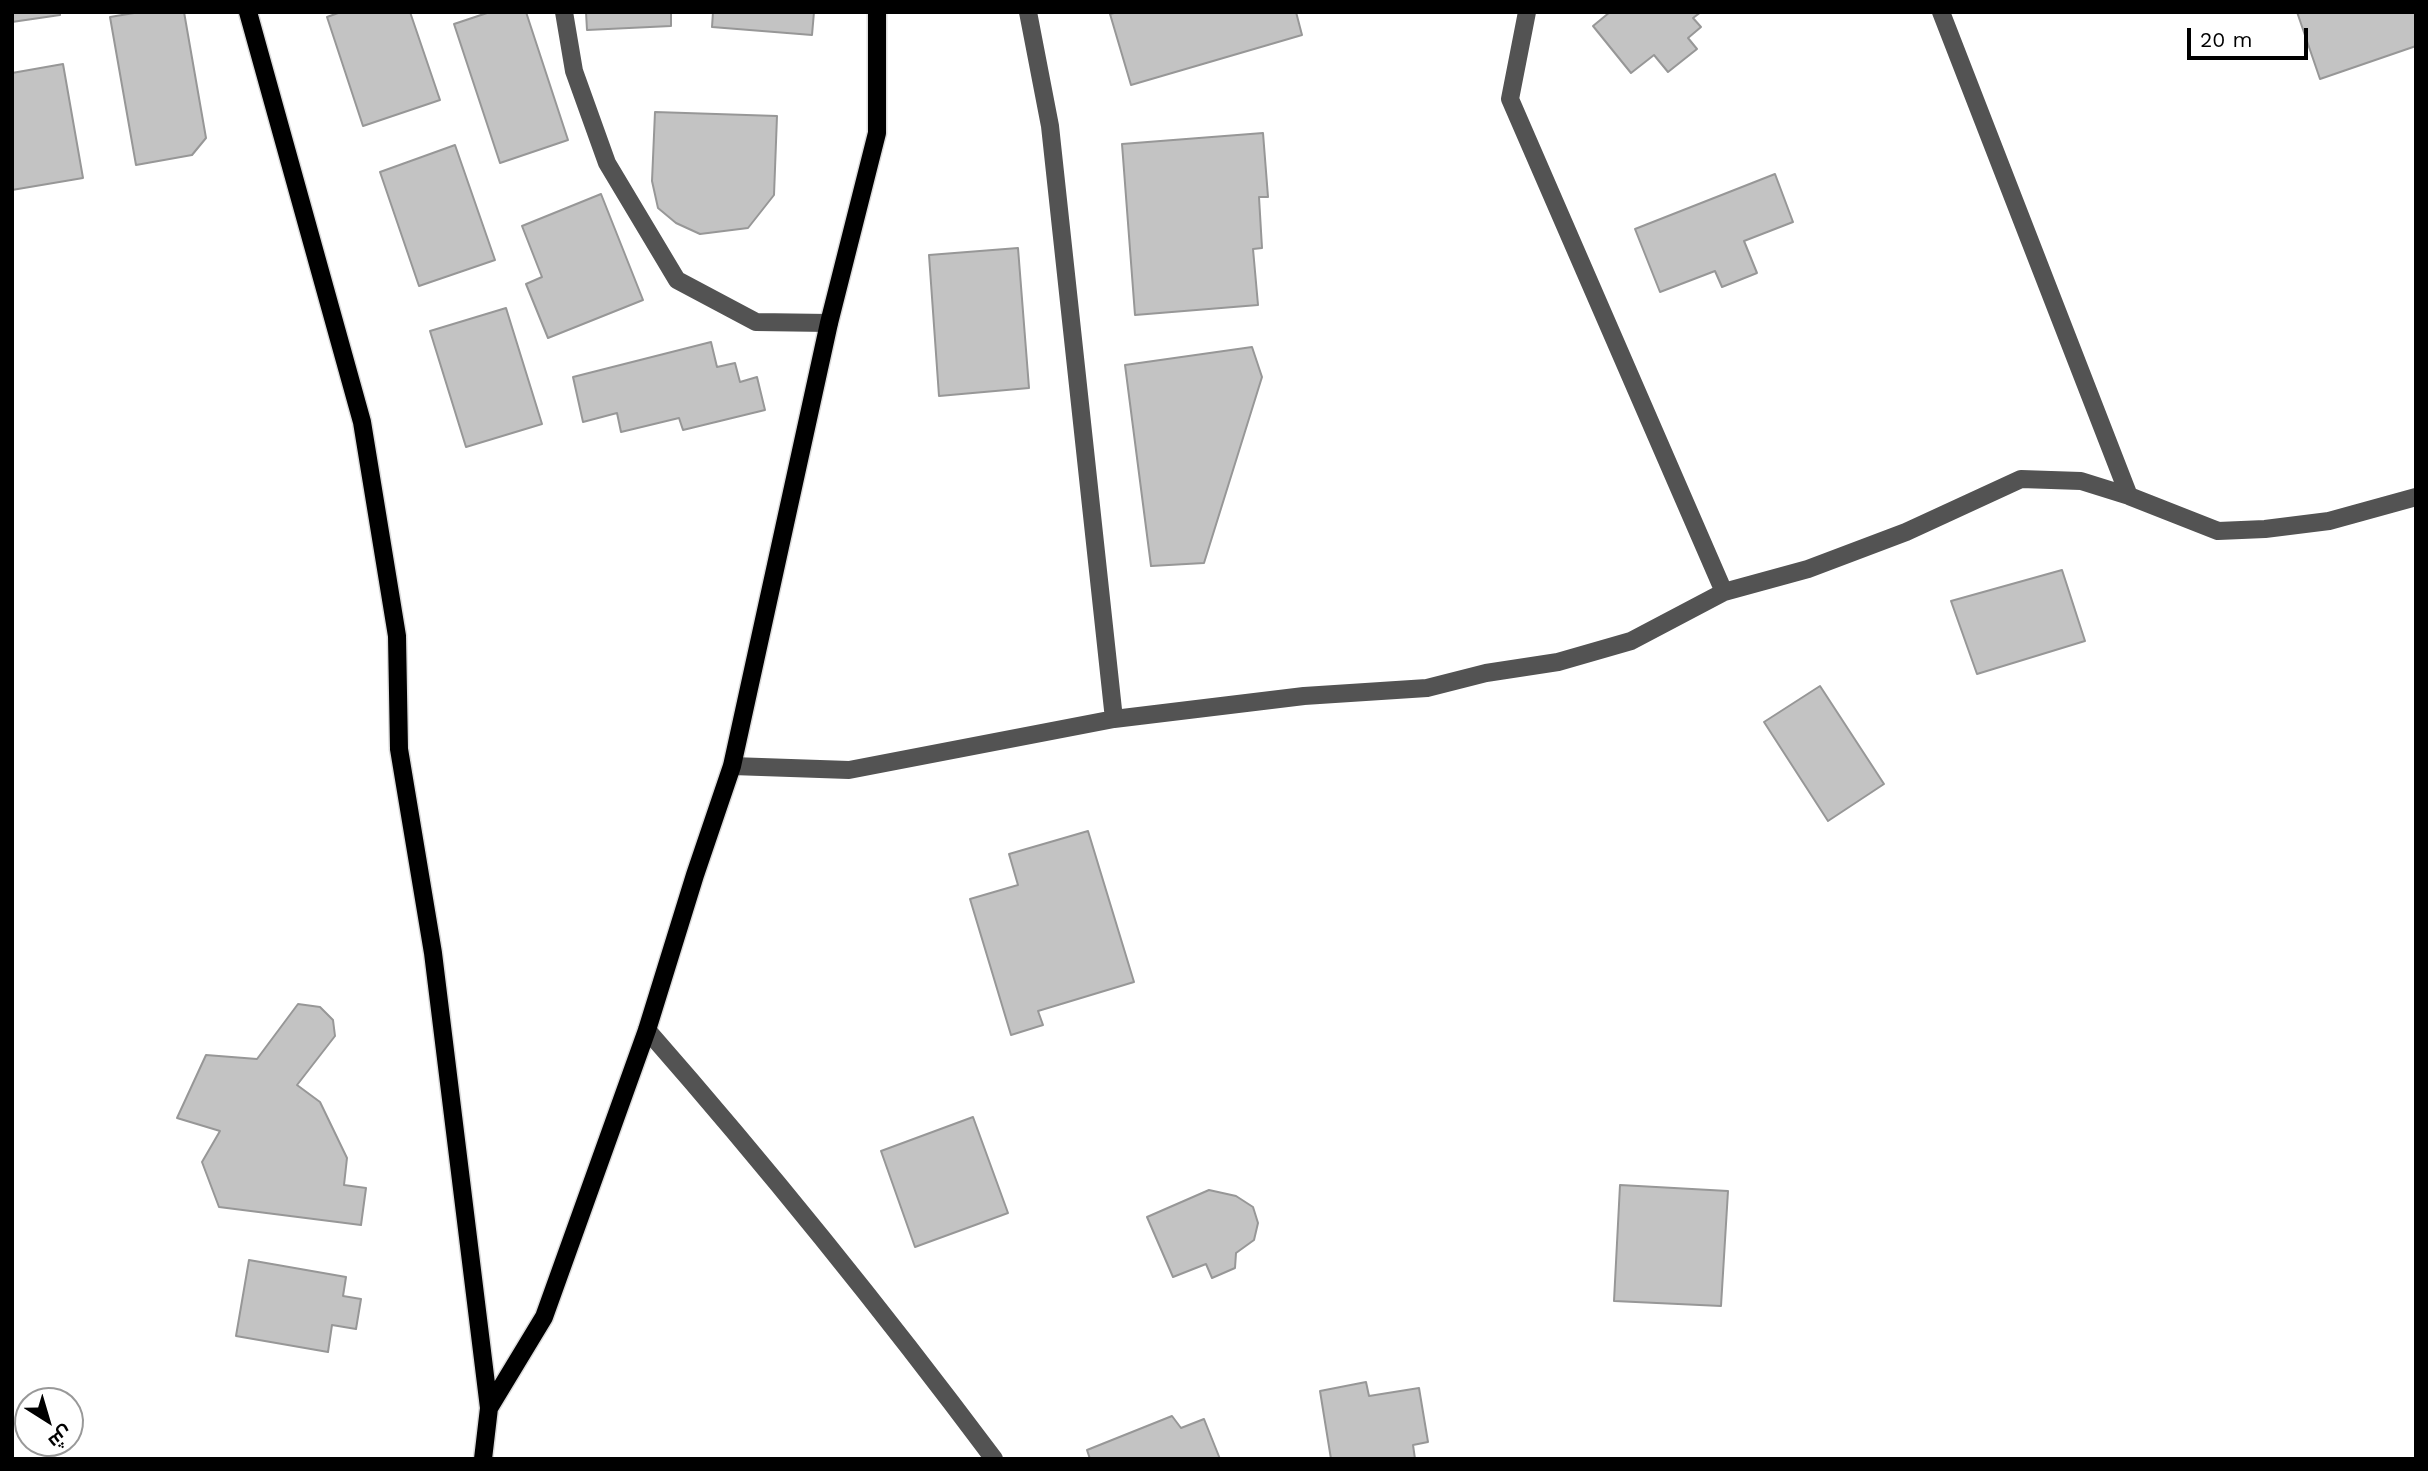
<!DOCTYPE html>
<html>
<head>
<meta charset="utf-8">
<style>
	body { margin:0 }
	#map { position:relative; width:2428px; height:1471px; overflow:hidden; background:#fff; font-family:"Work Sans",Cairo,sans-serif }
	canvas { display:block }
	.frame { position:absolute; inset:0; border:14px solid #000; pointer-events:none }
	.north { position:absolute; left:14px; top:1387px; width:70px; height:70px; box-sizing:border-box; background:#fff; border:2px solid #999; border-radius:50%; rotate:143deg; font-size:19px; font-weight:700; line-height:28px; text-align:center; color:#000 }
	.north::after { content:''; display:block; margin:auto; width:24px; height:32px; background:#000; clip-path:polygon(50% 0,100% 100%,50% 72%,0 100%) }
	.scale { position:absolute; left:2187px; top:28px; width:121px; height:32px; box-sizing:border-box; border:4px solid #000; border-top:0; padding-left:9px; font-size:21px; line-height:24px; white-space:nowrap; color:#000; -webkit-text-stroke:5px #fff; paint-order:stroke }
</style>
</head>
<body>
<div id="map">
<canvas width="2428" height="1471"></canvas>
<div class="frame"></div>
<div class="north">ش</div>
<div class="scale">20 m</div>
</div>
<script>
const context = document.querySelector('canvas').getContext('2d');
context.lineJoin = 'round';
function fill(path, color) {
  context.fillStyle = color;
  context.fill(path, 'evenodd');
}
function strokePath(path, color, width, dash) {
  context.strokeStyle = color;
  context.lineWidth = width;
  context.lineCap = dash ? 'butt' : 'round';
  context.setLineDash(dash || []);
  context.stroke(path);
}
const building = new Path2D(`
	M12 12H60V15L12 22Z
	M140 12H184L206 138 192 155 136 165 110 17Z
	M341 12H410L440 100 363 126 327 17Z
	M490 12H526L568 140 500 163 454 24Z
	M586 12H671V26L587 30Z
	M713 12H814L812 35 712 27Z
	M1118 12H1296L1302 35 1131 85 1110 14Z
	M1610 12H1701L1693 18 1701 27 1688 38 1697 49 1668 72 1654 55 1631 73 1593 26Z
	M2297 12H2416V46L2320 79Z
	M63 64 83 178 12 190V73Z
	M655 112 777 116 774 195 748 228 700 234 676 223 658 208 652 181Z
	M1263 133 1268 197H1259L1262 248 1253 249 1258 305 1135 315 1122 144Z
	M455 145 495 260 419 286 380 172Z
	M1775 174 1793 222 1744 241 1757 273 1722 287 1715 271 1660 292 1635 229Z
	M601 194 643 300 548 338 526 284 542 277 522 226Z
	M1018 248 1029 388 939 396 929 255Z
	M506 308 542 424 466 447 430 331Z
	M711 342 717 367 735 363 740 382 757 377 765 410 683 430 679 418 621 432 617 413 583 422 573 377Z
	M1252 347 1262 377 1204 563 1151 566 1125 365Z
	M2062 570 2085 641 1977 674 1951 601Z
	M1820 686 1884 784 1828 821 1764 722Z
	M1088 831 1134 982 1038 1011 1043 1025 1011 1035 970 899 1018 885 1009 854Z
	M298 1004 320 1007 333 1020 335 1036 297 1085 320 1102 347 1158 344 1185 366 1188 361 1225 219 1207 202 1162 220 1131 177 1118 206 1055 257 1059Z
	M973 1117 1008 1213 915 1247 881 1151Z
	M1620 1185 1728 1191 1721 1306 1614 1301Z
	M1209 1190 1236 1196 1253 1207 1258 1223 1254 1240 1236 1253 1235 1268 1212 1278 1206 1264 1173 1277 1147 1217Z
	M249 1260 346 1277 343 1296 361 1299 356 1329 332 1325 328 1352 236 1336Z
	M1366 1382 1369 1396 1419 1388 1428 1442 1413 1445 1415 1459H1331L1320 1391Z
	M1172 1416 1181 1428 1204 1419 1220 1459H1090L1087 1450Z`);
const minor = new Path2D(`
	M564 12 574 71 607 163 677 280 756 322 829 323
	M1028 12 1050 126 1114 719
	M1527 12 1510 99 1724 592
	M1941 12 2129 496
	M732 766 849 770 1114 719 1304 696 1427 688 1486 673 1558 662 1631 641 1724 592 1808 569 1906 532 2021 479 2081 481 2129 496 2218 531 2265 529 2329 521 2416 497
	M647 1030C768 1168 884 1312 994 1459`);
const major = new Path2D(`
	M248 12 362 422 397 636 399 749 433 953 489 1408 483 1459
	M489 1408 544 1317 647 1030 695 875 732 766 829 323 877 133V12`);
fill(building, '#c3c3c3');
strokePath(building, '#979797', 2);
strokePath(major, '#dbdbdb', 21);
strokePath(minor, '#535353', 18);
strokePath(major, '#000', 18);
</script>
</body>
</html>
